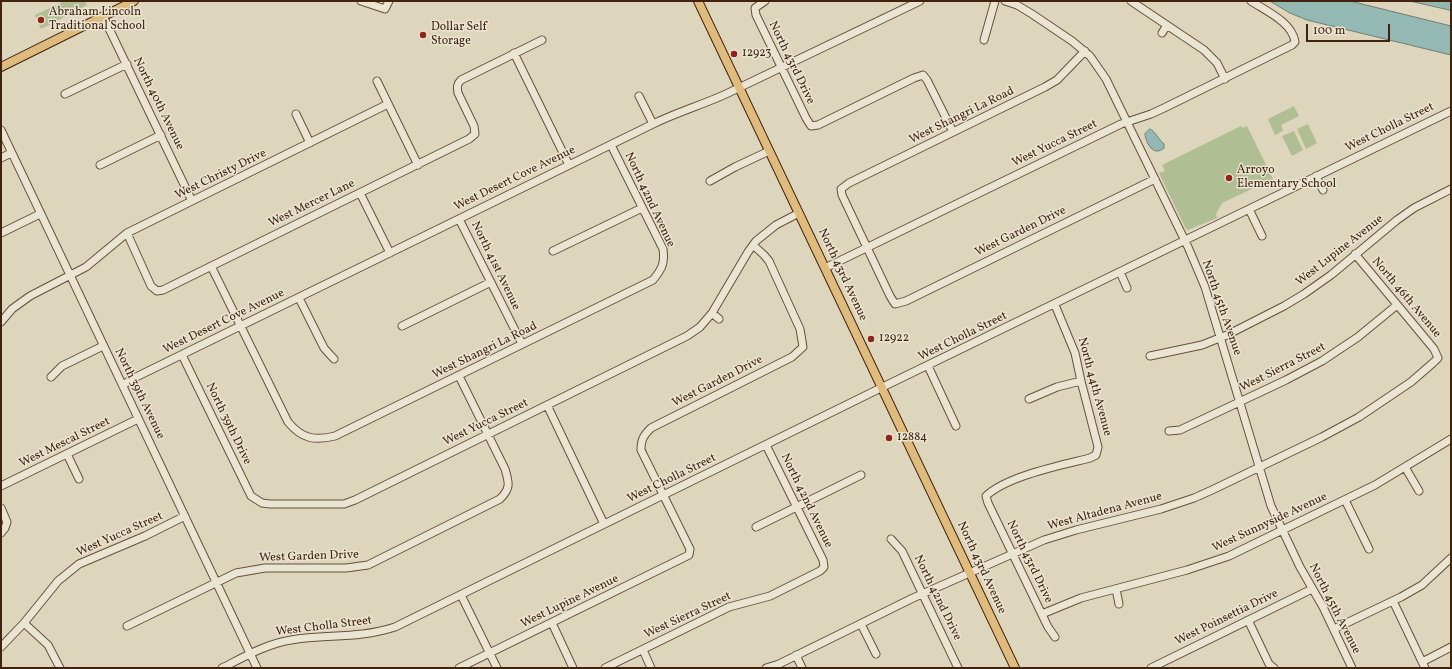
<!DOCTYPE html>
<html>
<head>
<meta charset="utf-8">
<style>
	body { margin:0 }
	#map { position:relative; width:1452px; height:669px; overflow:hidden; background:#ded6bc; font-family:Vollkorn,serif }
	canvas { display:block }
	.frame { position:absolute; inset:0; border:2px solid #40220d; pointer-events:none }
	.scale { position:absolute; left:1306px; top:24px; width:84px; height:18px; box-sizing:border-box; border:2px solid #40220d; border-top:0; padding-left:5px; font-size:12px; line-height:14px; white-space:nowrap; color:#40220d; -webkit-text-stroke:3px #eae4d3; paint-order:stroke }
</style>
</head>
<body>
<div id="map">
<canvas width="1452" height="669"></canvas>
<div class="frame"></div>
<div class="scale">100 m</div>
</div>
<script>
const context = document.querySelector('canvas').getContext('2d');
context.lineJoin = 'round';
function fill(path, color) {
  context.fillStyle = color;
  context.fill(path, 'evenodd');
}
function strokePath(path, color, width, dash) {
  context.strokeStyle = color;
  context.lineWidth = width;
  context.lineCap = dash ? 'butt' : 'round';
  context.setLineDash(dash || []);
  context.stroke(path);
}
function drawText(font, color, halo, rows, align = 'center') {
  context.font = font + ' Vollkorn,serif';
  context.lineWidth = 3;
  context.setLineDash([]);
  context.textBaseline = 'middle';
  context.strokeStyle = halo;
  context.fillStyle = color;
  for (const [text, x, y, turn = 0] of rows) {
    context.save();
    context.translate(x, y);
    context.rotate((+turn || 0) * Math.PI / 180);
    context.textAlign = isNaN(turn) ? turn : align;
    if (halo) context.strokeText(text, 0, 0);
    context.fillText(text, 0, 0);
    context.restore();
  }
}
const green = new Path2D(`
	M65 1H85L87 5 41 29 35 15Z
	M1294 106 1299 116 1281 125 1283 131 1275 135 1268 119Z
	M1308 124 1317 143 1306 149 1297 129Z
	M1241 126 1243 128 1247 126 1273 179 1222 203 1216 214 1217 218 1188 230 1186 229 1159 173 1165 171 1162 165Z
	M1294 131 1303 150 1292 156 1282 136Z`);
const water = new Path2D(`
	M1270 1H1350L1451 26V55L1307 20 1290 13Z
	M1410 1H1451V10Z
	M1150 129C1155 131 1159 140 1164 144V148C1154 157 1146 144 1145 134Z`);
const minor = new Path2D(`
	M361 1 385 9 389 1
	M765 1 755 8 756 15 806 118 811 126 818 125 914 78 923 75 927 80 953 132
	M1005 1 1017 5 1032 14 1072 41 1090 56 1106 79 1188 247 1205 287 1271 506 1300 567 1323 607 1352 668
	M1131 1 1204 50 1217 63 1225 79
	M103 16 192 201
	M1162 33 1167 25
	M984 40 995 1
	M1085 51 1057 80 1045 87 849 183 841 189 842 195 890 296 895 304 906 301 1155 179
	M514 53 569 165
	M377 81 418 165
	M65 94 127 64
	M639 96 653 124
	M296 114 310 143
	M1 130 257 668
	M1 158 11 153
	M100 165 161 135
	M1316 176 1323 190
	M710 181 735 167 769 151
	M360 193 390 253
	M1249 209 1262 236
	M459 219 522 344
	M1 233 40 214
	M127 233 151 286 157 291 163 290 469 139 475 134 474 126 458 93C457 87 457 84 461 80L542 40
	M553 251 642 208
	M211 266 288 422C302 439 315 441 335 436L653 280C662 269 665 263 663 249L611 145
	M825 268 1121 124 1151 114 1164 108 1292 45 1295 42C1292 22 1266 11 1251 1
	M1120 272 1127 288
	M299 298 324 348 334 359
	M1055 305 1075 353 1081 381 1098 447 1096 455 1090 458C1062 465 1007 476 986 496L988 503 1048 627 1055 637
	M712 313 719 319
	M1 322 12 309 30 296 86 267 127 233 388 104
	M402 326 491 282
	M182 355 251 496 262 503 270 504H344L355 500 687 336 700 327 712 313 748 252 756 241 776 225 799 213
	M1150 356 1202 345 1227 335 1284 306 1304 294 1331 275 1397 220 1414 208 1451 189
	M928 366 956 426
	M51 377 62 366 103 346
	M123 385 132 379 653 124C677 112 702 105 726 94L920 1
	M1029 399 1057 387 1081 381
	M547 405 604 524
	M1169 431 1180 430 1286 380 1322 361 1358 337 1397 305
	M67 454 79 479
	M1405 467 1419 491
	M1 486 138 419
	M1345 500 1369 549
	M1 508 7 522 5 528 1 533
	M756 527 861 475
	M891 539 902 551 958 668
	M1116 589 1119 604
	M461 595 497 668
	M1393 601 1425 668
	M1042 614 1081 598 1187 570 1229 556 1375 485 1451 439
	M1248 620 1269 664 1274 668
	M24 623 48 645 60 668
	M552 623 573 668
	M861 624 876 654
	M127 626 236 573 265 568H346L368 565 500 499C511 488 509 483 505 469L459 376
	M1334 629 1401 597 1422 585 1451 558
	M1 647 24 623 58 581 79 564 145 536 185 516
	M643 650 651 668
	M796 655 802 668
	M1422 662 1451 647
	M222 668C244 657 266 644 291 640 327 634 358 639 395 627L893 382 1451 111
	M459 668 689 555 690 549 641 450C641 439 644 435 651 428L792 357 803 347 800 329 769 261 764 255 753 245
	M605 668 729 607 770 596 820 571 824 567 823 560 766 445
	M766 668 779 664 913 598 1044 540 1076 530 1161 509 1194 498 1212 490 1322 437 1359 417 1411 382 1434 362 1438 358 1434 349 1355 254
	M1151 668 1312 589`);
const major = new Path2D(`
	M698 1 1015 668
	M1 67 134 1`);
const markers = [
	[41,20,4,"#8f2418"],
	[423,35,4,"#8f2418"],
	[734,54,4,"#8f2418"],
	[1229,178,4,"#8f2418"],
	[871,339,4,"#8f2418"],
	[889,438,4,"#8f2418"]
];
const poiNames = [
	["Abraham Lincoln",49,13],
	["Traditional School",49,27],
	["Dollar Self",431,28],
	["Storage",431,42],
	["12923",742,54],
	["Arroyo",1237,171],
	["Elementary School",1237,185],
	["12922",879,339],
	["12884",897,438]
];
const streetNames = [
	["North 43rd Drive",791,63,64],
	["North 40th Avenue",158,104,64],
	["West Shangri La Road",962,116,-26],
	["West Cholla Street",1390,128,-26],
	["West Yucca Street",1055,144,-26],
	["West Christy Drive",221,175,-26],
	["West Desert Cove Avenue",515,179,-26],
	["North 42nd Avenue",649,200,65],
	["West Mercer Lane",312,204,-26],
	["West Garden Drive",1021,232,-26],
	["West Lupine Avenue",1340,251,-38],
	["North 41st Avenue",495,266,64],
	["North 43rd Avenue",842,275,65],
	["North 46th Avenue",1406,298,50],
	["North 45th Avenue",1221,308,71],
	["West Desert Cove Avenue",224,322,-26],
	["West Cholla Street",963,337,-26],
	["West Shangri La Road",485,351,-26],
	["West Sierra Street",1283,368,-27],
	["West Garden Drive",718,382,-27],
	["North 44th Avenue",1094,387,75],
	["North 39th Avenue",139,394,64],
	["West Yucca Street",486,423,-26],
	["North 39th Drive",228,424,64],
	["West Mescal Street",65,443,-26],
	["West Cholla Street",672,479,-26],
	["North 42nd Avenue",806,501,64],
	["West Altadena Avenue",1105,512,-15],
	["West Sunnyside Avenue",1270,523,-25],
	["West Yucca Street",120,535,-24],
	["West Garden Drive",309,557,-2],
	["North 43rd Drive",1029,562,64],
	["North 43rd Avenue",981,568,65],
	["North 42nd Drive",937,598,64],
	["West Lupine Avenue",570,602,-26],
	["North 45th Avenue",1334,609,63],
	["West Sierra Street",688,616,-25],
	["West Poinsettia Drive",1227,618,-26],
	["West Cholla Street",324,627,-7]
];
fill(green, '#afbe93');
fill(water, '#94b9b5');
strokePath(water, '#727d72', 1);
strokePath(minor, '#684f39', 9);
strokePath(major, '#40220d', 10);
strokePath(minor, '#eae4d3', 7);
strokePath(major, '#dfbb7e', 8);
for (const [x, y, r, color] of markers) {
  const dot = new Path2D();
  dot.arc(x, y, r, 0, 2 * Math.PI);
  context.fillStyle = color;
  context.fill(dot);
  strokePath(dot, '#eae4d3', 1.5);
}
drawText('12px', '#40220d', '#eae4d3', poiNames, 'left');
drawText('12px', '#40220d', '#eae4d3', streetNames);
</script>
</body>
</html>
